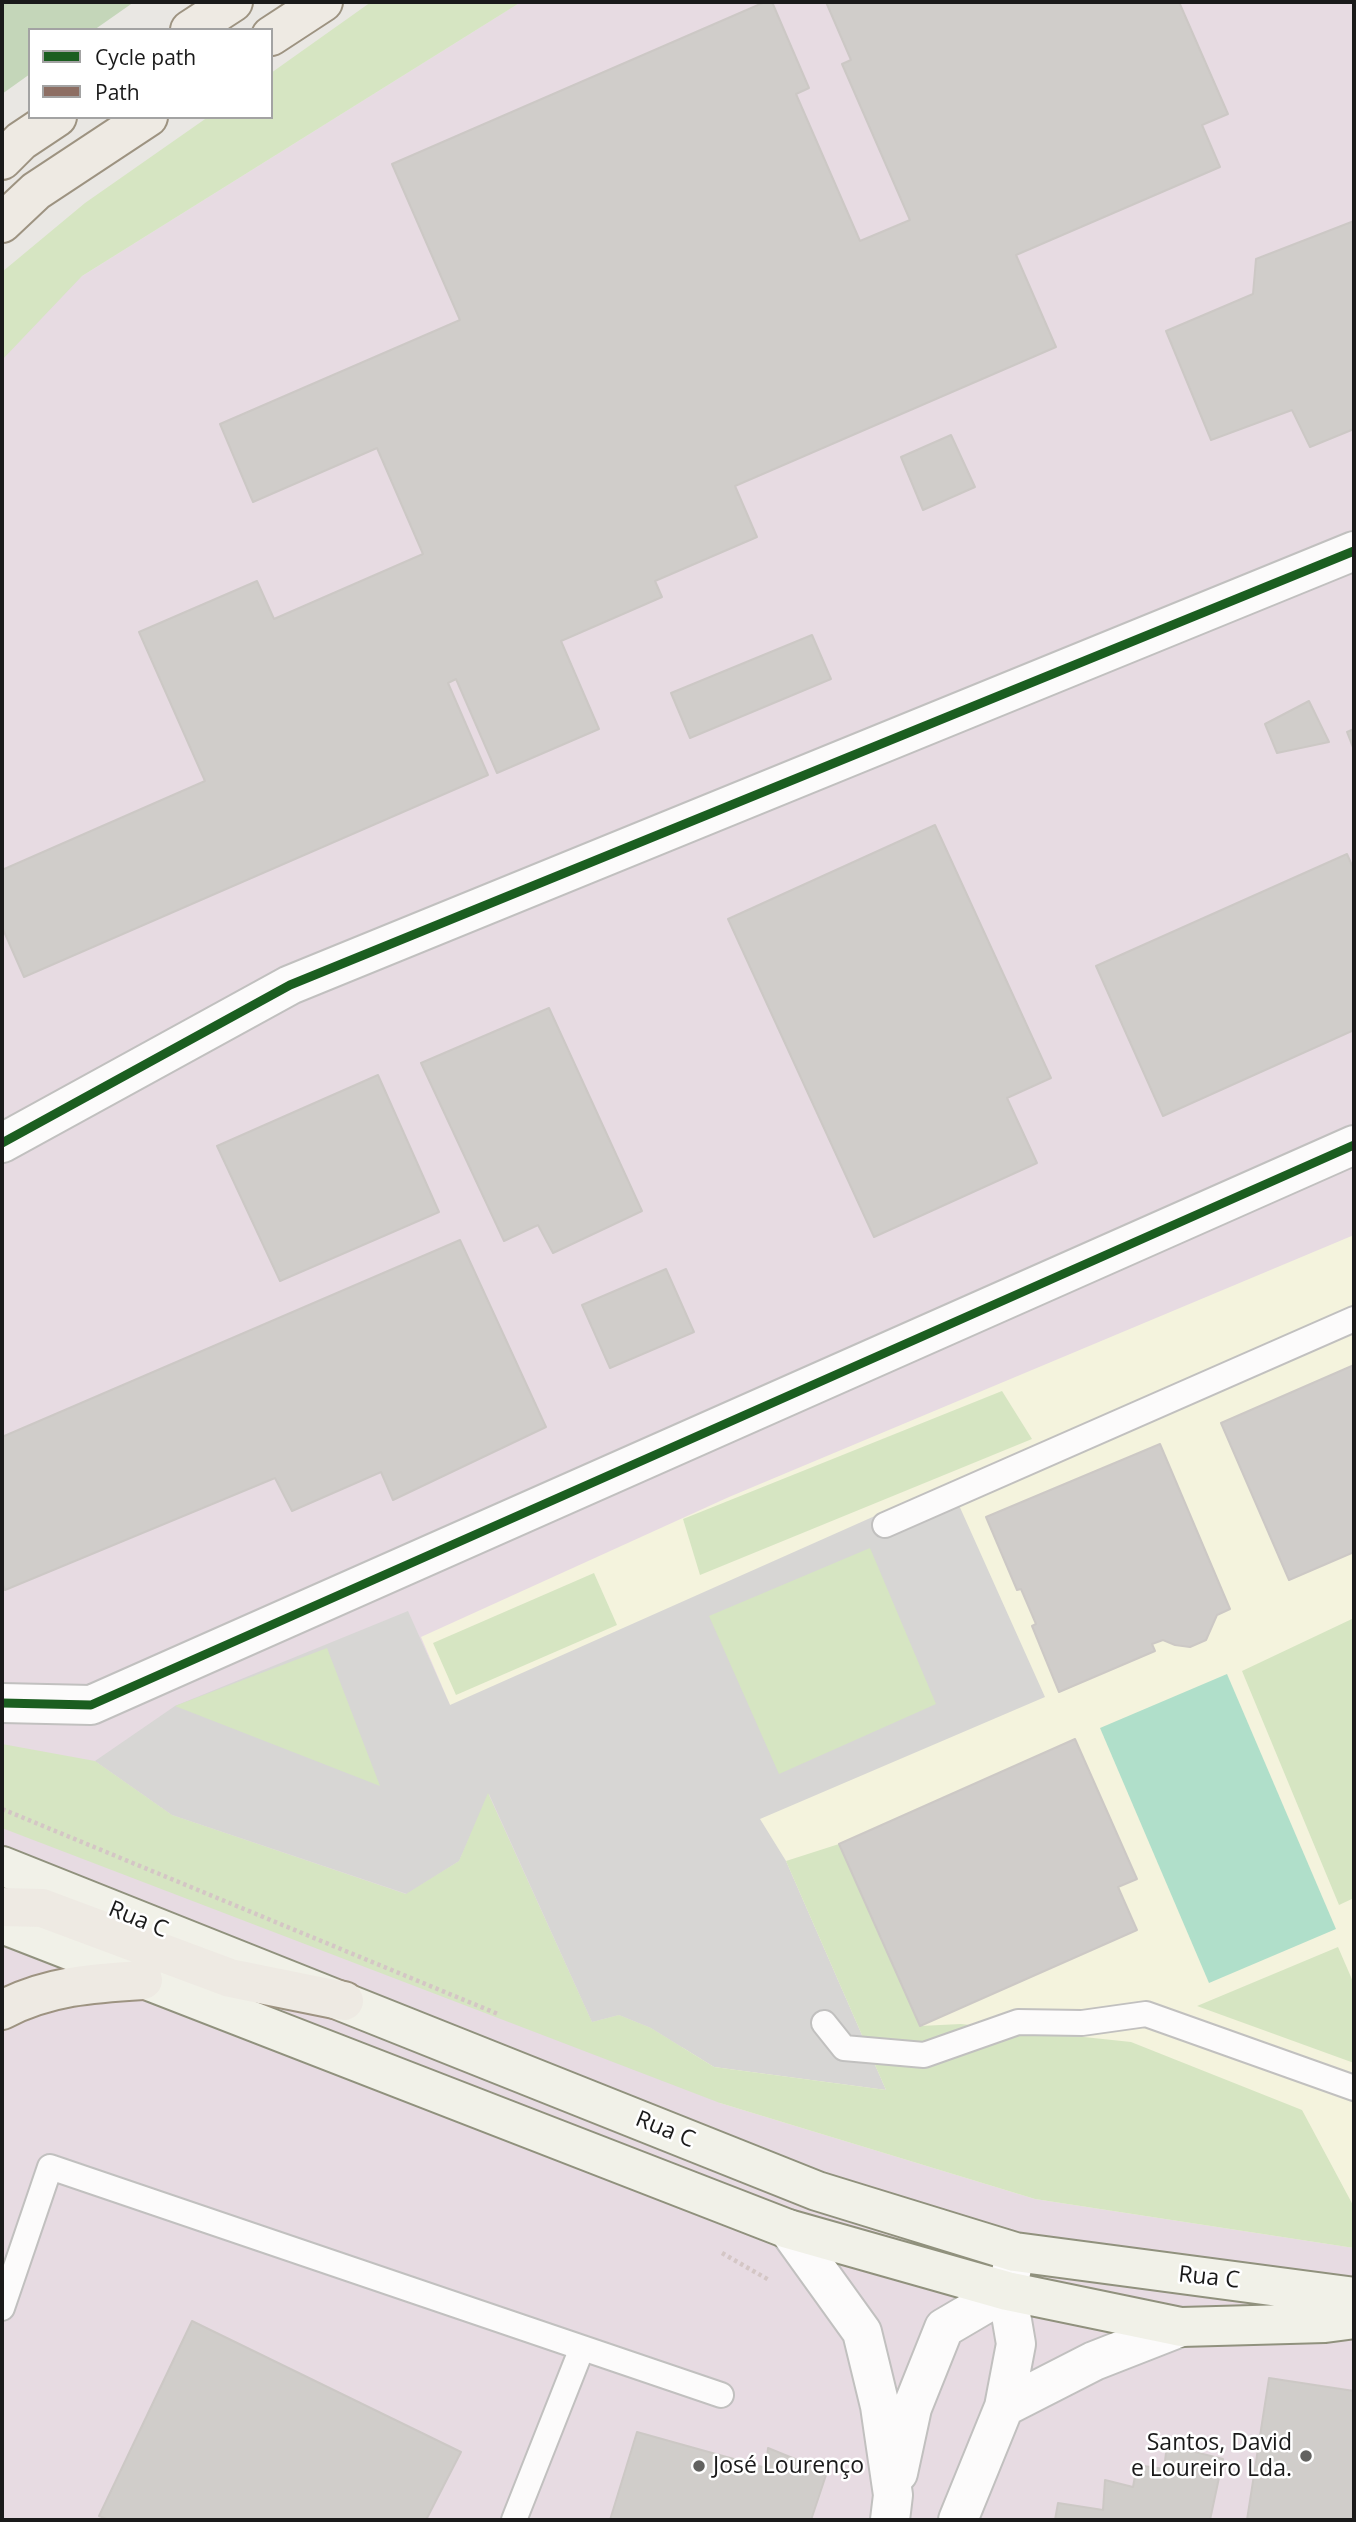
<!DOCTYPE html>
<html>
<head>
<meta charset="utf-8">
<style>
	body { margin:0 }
	#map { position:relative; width:1356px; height:2522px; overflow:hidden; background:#e9e7e3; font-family:"Open Sans",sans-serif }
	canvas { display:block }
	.frame { position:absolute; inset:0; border:4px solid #1a1a1a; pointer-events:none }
	.legend { position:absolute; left:28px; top:28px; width:245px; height:91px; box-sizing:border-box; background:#fff; border:2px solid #a3a3a3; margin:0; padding:9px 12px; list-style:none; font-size:21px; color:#1a1a1a }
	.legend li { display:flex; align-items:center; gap:14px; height:35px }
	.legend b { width:35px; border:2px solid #a3a3a3 }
</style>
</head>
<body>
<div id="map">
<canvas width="1356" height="2522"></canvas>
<div class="frame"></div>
<ul class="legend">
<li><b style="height:9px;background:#1b5e20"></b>Cycle path</li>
<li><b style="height:9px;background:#8d6e63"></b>Path</li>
</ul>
</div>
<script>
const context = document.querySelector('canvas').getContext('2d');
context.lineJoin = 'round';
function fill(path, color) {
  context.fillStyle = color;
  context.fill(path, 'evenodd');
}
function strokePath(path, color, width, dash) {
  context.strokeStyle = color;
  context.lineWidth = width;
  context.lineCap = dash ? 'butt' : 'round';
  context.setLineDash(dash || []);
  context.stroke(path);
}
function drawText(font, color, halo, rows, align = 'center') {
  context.font = font + ' "Open Sans",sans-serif';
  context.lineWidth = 5;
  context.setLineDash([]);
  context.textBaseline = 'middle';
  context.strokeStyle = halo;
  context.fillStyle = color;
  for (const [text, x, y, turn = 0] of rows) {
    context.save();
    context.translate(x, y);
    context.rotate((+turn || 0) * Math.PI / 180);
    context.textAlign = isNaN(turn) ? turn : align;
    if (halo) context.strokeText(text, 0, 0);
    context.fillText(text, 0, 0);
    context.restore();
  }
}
const industrial = new Path2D(`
	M521 2H1354V2520H2V326Z`);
const education = new Path2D(`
	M1354 1235V2248L1035 2199 720 2103 450 1705 421 1637 729 1497Z`);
const religious = new Path2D(`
	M949 1483 1045 1697 760 1819 786 1861 886 2090 714 2067 651 2028 619 2015 592 2022 489 1794 459 1861 407 1894 172 1815 95 1761 175 1706 408 1611 450 1705Z`);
const grass = new Path2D(`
	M371 2H521L82 276 2 360V272L85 203 208 117H271V73Z
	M1002 1391 1032 1439 700 1575 683 1519Z
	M870 1548 936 1704 779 1774 709 1616Z
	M594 1573 617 1625 456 1695 433 1643Z
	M1354 1618V1898L1339 1905 1242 1671Z
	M327 1648 380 1786 175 1706Z
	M2 1744 95 1761 172 1815 406 1894 459 1861 488 1793 592 2022 619 2015 651 2028 714 2067 886 2090 786 1861 839 1844 920 2026 961 2024 1131 2042 1302 2110 1354 2207V2248L1035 2199 720 2103 2 1828Z
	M1338 1947 1354 1984V2063L1197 2006Z`);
const forest = new Path2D(`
	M2 2H134L94 30H30V74L2 94Z`);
const pitch = new Path2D(`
	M1227 1674 1336 1929 1209 1983 1100 1728Z`);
const building = new Path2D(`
	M765 2H772L809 88 796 94 860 241 910 220 842 64 851 60 826 2H1179L1228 114 1202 125 1220 167 1016 255 1056 347 735 486 757 537 655 581 662 597 561 641 599 729 497 773 456 679 448 683 488 775 24 977 2 927V870L205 781 139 632 257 581 274 619 423 554 377 448 253 502 220 424 460 320 392 164Z
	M1354 221V429L1310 447 1292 410 1211 440 1166 331 1253 294 1256 259Z
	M951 435 975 487 923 510 901 457Z
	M812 635 831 679 690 738 671 693Z
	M1309 701 1329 742 1277 753 1265 724Z
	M1354 729V750L1347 732Z
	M935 825 1051 1078 1007 1098 1037 1163 874 1237 728 919Z
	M1347 854 1354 870V1030L1163 1116 1096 966Z
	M549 1008 642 1211 553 1253 538 1225 504 1241 421 1063Z
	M378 1075 439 1212 280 1281 217 1146Z
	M460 1240 546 1427 393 1500 381 1472 292 1511 275 1478 5 1590 2 1582V1437Z
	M666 1269 694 1332 610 1368 582 1305Z
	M1354 1365V1552L1289 1580 1221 1423Z
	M1160 1444 1230 1609 1217 1615 1206 1640 1190 1647 1175 1645 1163 1640 1152 1644 1155 1651 1059 1692 1032 1626 1036 1624 1021 1589 1017 1590 986 1517Z
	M1075 1739 1137 1879 1118 1887 1137 1930 920 2026 839 1844Z
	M192 2321 461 2452 426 2520H109L99 2516Z
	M1269 2378 1354 2391V2520H1247Z
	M637 2432 766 2468 768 2448 827 2472 811 2520H610Z
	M1167 2445 1223 2459 1210 2520H1055L1058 2503 1103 2510 1105 2480 1133 2487 1137 2465 1164 2469Z`);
const path = new Path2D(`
	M2 1809 498 2014
	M722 2253 769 2280`);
const lane = new Path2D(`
	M885 1525 1354 1319
	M824 2023 844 2048 924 2055 1018 2022 1082 2023 1146 2014 1354 2088
	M2 2308 50 2167 721 2395
	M514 2520 582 2348`);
const street = new Path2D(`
	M2 1143 290 985 1354 551
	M2 1703 91 1705 1354 1145
	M788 2229 862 2332 880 2406 893 2495 890 2520
	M1004 2407 1016 2344 1007 2291 1012 2268
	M898 2473 912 2408 944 2328 1007 2291
	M958 2520 1004 2407 1094 2361 1181 2327`);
const secondary = new Path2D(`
	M2 1866 817 2191 1015 2252 1354 2297
	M2 1924 788 2229 1007 2291 1181 2327 1325 2323 1354 2319`);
const primary = new Path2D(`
	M190 30 233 2
	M271 36 323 2
	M2 160 21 141 57 117
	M2 223 36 191 148 117
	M2 1907 42 1908 230 1978 344 2001
	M2 2010C47 1986 93 1983 143 1980`);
const quiet = new Path2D(`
	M2 2H3`);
const cycleway = new Path2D(`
	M2 1143 290 985 1354 551
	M2 1703 91 1705 1354 1145`);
const markers = [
	[1306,2456,7,"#626260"],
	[699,2466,7,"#626260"]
];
const streetNames = [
	["Rua C",138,1920,22],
	["Rua C",665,2130,22],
	["Rua C",1209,2278,6]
];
const poiNames = [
	["Santos, David",1292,2443],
	["e Loureiro Lda.",1292,2469],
	["José Lourenço",713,2466,"left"]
];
fill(industrial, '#e7dbe2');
fill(education, '#f4f3dd');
fill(religious, '#d7d6d4');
fill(grass, '#d6e5c2');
fill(forest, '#c4d6b9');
fill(pitch, '#b0dfca');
fill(building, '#d0cdca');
strokePath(building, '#ccc8c5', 2);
strokePath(lane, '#c1c0bf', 28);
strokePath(street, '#c1c0bf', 42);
strokePath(secondary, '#90917d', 42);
strokePath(primary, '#9d9381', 42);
strokePath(path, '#d4c6c5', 4.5, [3.5, 3.5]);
strokePath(lane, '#fcfbfb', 24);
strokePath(street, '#fcfbfb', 38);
strokePath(secondary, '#f1f1e8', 38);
strokePath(primary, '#eeeae3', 38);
strokePath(quiet, '#8d6e63', 7, [14, 7]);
strokePath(cycleway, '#1b5e20', 9);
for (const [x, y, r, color] of markers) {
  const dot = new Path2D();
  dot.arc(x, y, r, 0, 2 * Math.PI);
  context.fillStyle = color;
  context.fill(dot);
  strokePath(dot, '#fff', 2.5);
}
drawText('23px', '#1a1a1a', '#fff', streetNames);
drawText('23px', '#1a1a1a', '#fff', poiNames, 'right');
</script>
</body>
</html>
